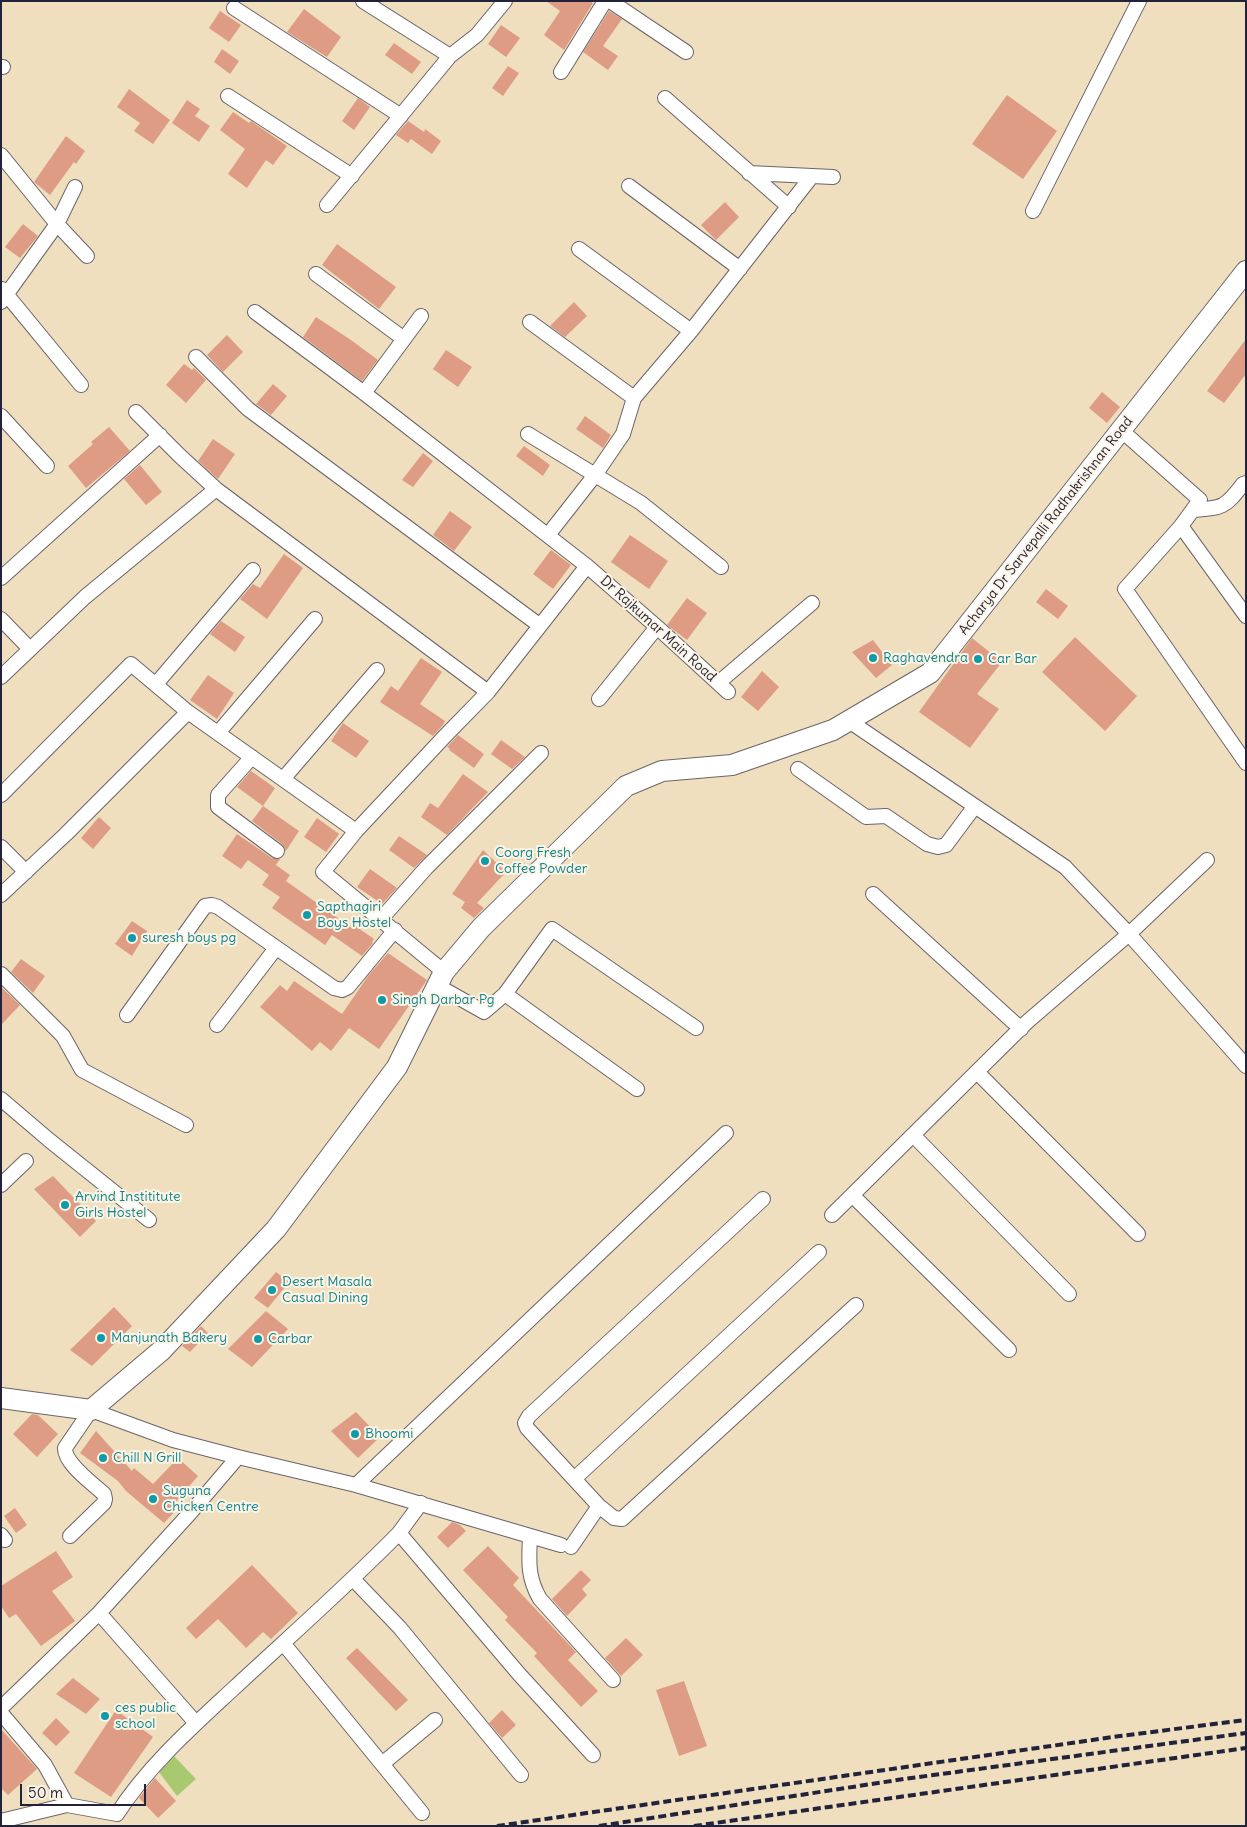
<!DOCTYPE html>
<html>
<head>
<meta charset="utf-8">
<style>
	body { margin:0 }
	#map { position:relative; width:1247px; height:1827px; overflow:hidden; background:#efdfbf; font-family:Delius,sans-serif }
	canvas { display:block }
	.frame { position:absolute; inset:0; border:2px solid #22223b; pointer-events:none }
	.scale { position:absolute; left:20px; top:1784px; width:126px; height:22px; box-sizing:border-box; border:2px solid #22223b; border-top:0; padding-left:6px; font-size:15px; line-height:18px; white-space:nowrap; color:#22223b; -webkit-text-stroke:4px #fcf5e5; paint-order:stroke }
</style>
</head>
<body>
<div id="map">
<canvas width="1247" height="1827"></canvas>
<div class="frame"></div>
<div class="scale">50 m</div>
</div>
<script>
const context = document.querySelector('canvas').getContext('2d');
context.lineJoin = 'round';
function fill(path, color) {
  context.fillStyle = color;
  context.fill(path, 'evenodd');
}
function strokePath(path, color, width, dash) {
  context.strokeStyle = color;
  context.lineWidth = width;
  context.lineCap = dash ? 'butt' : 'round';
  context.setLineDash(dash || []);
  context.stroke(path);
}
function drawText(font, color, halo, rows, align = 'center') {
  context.font = font + ' Delius,sans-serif';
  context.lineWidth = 4;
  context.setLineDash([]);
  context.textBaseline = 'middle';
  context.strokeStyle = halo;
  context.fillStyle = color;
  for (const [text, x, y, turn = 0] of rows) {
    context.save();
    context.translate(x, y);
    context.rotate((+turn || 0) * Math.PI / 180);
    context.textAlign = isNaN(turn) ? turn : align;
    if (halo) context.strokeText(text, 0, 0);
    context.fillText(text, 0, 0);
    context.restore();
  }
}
const green = new Path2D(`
	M174 1756 196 1779 177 1796 159 1772Z`);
const building = new Path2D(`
	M546 1H590L593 3 564 50 544 35 560 11Z
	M304 9 341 37 327 57 287 32Z
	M220 11 241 25 229 42 209 28Z
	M609 11 622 19 603 46 618 56 608 70 583 52Z
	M501 25 520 38 506 57 488 44Z
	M394 43 421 62 412 74 385 55Z
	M222 49 239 61 230 74 214 62Z
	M508 66 519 73 503 96 492 88Z
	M129 89 170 120 153 144 134 131 140 123 117 107Z
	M1007 95 1057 131 1023 179 972 144Z
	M358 98 370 107 354 130 342 121Z
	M187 100 200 109 195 116 210 126 199 142 172 123Z
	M233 112 249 123 251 121 287 146 273 165 266 160 247 188 228 174 245 149 220 130Z
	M408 121 424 132 425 129 441 141 432 154 411 139 408 143 396 135Z
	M66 136 85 151 76 164 74 162 50 195 34 182Z
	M725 202 739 217 716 240 701 225Z
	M23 224 38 236 20 258 5 247Z
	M337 244 396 287 379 309 322 265Z
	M574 302 587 316 565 337 550 326Z
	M316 317 351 340 378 360 362 381 303 337Z
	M227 335 243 352 223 372 207 355Z
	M1246 339V374L1224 403 1207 391Z
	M446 350 472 367 458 387 433 369Z
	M184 364 192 370 194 368 206 380 186 403 166 385Z
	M273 384 287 396 271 415 256 404Z
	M1102 392 1120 407 1107 423 1089 408Z
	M585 416 611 435 603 448 576 429Z
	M109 427 130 451 86 488 68 466 93 444 91 442Z
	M213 439 235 454 218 479 198 461Z
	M524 446 550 465 543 476 516 456Z
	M423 453 433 461 413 487 402 480Z
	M140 465 162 492 146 505 124 479Z
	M450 511 472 527 454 551 433 535Z
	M630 535 668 561 649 589 611 562Z
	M551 550 571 565 553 589 533 574Z
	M284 554 303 568 267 619 240 599 253 584 260 588Z
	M1046 589 1068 606 1058 619 1036 602Z
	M687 598 707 613 687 640 667 625Z
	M221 621 245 637 235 652 210 634Z
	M1075 637 1137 696 1105 731 1042 672Z
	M972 638 1002 662 977 694 999 709 970 748 919 712Z
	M873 640 892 665 876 678 852 652Z
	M421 658 442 672 420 704 445 721 443 725 433 736 380 702 391 686 398 691Z
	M762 671 779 687 758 711 741 697Z
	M208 675 234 693 217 719 190 700Z
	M343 723 369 741 356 758 331 741Z
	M458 735 484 754 474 768 449 750 450 749 447 747Z
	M501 740 525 757 512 769 491 754Z
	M251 771 275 788 263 806 237 787Z
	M463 774 488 792 447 835 421 817 430 803 438 808Z
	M263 806 299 831 286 851 282 844 252 821Z
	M99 817 111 828 93 849 81 838Z
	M317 818 339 834 326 852 304 837Z
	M237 834 272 858 280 859 269 875 248 860 241 869 222 856Z
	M399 836 427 855 414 868 389 850Z
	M483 850 506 872 477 903 484 908 474 918 461 908 465 902 452 894Z
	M276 865 290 875 286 881 352 928 354 925 374 939 372 942 373 943 362 956 332 935 325 945 272 908 280 897 262 885Z
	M370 869 397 888 382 904 357 887Z
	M132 921 147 931 132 956 115 944Z
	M388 953 427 980 379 1049 349 1028 331 1051 320 1042 312 1051 260 1007 280 985 287 991 294 981 342 1014 368 976Z
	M21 959 45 976 33 993 11 972Z
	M1 987 20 1005 1 1025Z
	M53 1176 96 1221 80 1237 34 1189Z
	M276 1272 289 1282 268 1308 254 1298Z
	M114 1307 132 1326 92 1366 70 1350Z
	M266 1311 288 1329 252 1367 228 1349Z
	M201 1326 208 1333 190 1352 182 1346Z
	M356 1412 380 1437 358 1458 331 1431Z
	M32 1414 38 1415 58 1434 37 1457 13 1434Z
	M96 1431 132 1471 134 1468 153 1484 178 1458 198 1476 175 1503 179 1507 164 1523 126 1491 118 1481 80 1453Z
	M15 1508 27 1525 16 1533 4 1516Z
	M452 1522 460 1525 466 1531 448 1548 437 1537Z
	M488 1546 519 1578 513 1585 576 1652 568 1660 598 1691 581 1707 534 1656 537 1653 505 1620 508 1617 463 1570Z
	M56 1551 73 1577 52 1591 75 1621 41 1646 16 1614 9 1618 1 1606V1586Z
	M252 1565 298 1613 271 1639 263 1632 246 1648 218 1619 196 1639 186 1628Z
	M581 1570 591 1580 582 1589 587 1595 567 1616 552 1599Z
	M626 1638 643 1655 621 1676 605 1658Z
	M357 1648 408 1700 396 1711 346 1658Z
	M73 1678 100 1699 86 1714 56 1694Z
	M684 1681 707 1746 679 1756 656 1690Z
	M116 1710 153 1737 111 1797 74 1773Z
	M502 1710 516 1725 502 1738 489 1723Z
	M56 1718 70 1732 56 1746 42 1733Z
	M1 1729 37 1769 8 1795 1 1788Z
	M155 1778 176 1801 158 1818 139 1798Z`);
const street = new Path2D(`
	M363 1 450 56
	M610 1 686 52
	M234 8 401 116
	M1 67H3
	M561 72 605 1
	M228 96 352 176
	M665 98 789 207
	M1 155 57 224 87 256
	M749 173 833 177
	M629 186 740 269
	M327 205 450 56 477 35 505 1
	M1033 211 1139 1
	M579 249 691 331
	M316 274 404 339
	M2 289 81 385
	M1 302 57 224 75 187
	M255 312 364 393 587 566 657 627 728 692
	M530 322 634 398
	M196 357 248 409 539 625
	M364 393 421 316
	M136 412 180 456 216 489 488 692
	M1 416 47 466
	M1122 431 1200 500 1181 526 1125 589 1246 763
	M528 434 641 503 721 567
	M1193 510C1222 508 1225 508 1243 484L1246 483
	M1181 526 1246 616
	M548 535 595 475 623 434 634 398 691 331 812 176
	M1 578 160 435
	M1 619 30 649
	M1 677 85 597 216 489
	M718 683 812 603
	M156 684 253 570
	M599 699 657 627
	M849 721 1065 867 1129 934 1246 1066
	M218 733 315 619
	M252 757 218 795V807L277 851
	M798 769 866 817 886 816 927 844 938 847 946 845 975 806
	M283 779 377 670
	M1 795 131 664 188 712 356 831
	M1 847 26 872
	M873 894 1021 1029
	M1 895 66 834 188 712
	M381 919 426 868 541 753
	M444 972 323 872 356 831 445 736 488 692 587 566
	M1 974 63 1036 82 1070 186 1125
	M438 986 484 1012 505 994 552 929 696 1028
	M505 994 637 1089
	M127 1015 205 906 212 905 218 907 334 988 342 990 348 987 395 930
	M217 1025 276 948
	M977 1072 1138 1234
	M1 1099 49 1140 149 1220
	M913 1135 1069 1294
	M1 1185 26 1161
	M852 1195 1009 1350
	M832 1215 1027 1022 1129 934 1207 860
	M574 1479 819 1252
	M356 1485 726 1133
	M421 1503 399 1533 519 1674 593 1755
	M599 1506 527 1428 525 1423 529 1416 763 1199
	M1 1535 5 1540
	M70 1536 104 1503 105 1499 104 1494C92 1483 64 1463 65 1448L91 1410 173 1440 238 1457 356 1485 561 1545
	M530 1536C529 1560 527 1577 540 1599L613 1680
	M571 1547 599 1506 614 1518 622 1519 856 1305
	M354 1580 400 1628 521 1775
	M99 1613 196 1723
	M283 1643 422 1813
	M1 1708 99 1613 191 1512 238 1457
	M1 1713 45 1765 67 1805
	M382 1764 435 1720
	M1 1821 67 1805 117 1814C148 1766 192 1727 233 1689 289 1637 346 1587 399 1533`);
const secondary = new Path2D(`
	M1 1398 91 1410 162 1350 276 1229 397 1067 444 972 481 928 626 786 662 771 732 765 833 730 930 673 1246 271`);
const rail = new Path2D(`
	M497 1826 1120 1736 1246 1720
	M599 1826 904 1779 1246 1733
	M694 1826 1246 1748`);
const markers = [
	[873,658,5,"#0f9aa8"],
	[978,659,5,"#0f9aa8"],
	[485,861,5,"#0f9aa8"],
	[307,915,5,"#0f9aa8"],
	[132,938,5,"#0f9aa8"],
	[382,1000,5,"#0f9aa8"],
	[65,1205,5,"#0f9aa8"],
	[272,1290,5,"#0f9aa8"],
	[101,1338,5,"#0f9aa8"],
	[258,1339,5,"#0f9aa8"],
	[355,1434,5,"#0f9aa8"],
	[103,1458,5,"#0f9aa8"],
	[153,1499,5,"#0f9aa8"],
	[105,1716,5,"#0f9aa8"]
];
const streetNames = [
	["Acharya Dr Sarvepalli Radhakrishnan Road",1046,526,-52],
	["Dr Rajkumar Main Road",658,629,42]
];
const cultureNames = [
	["Raghavendra",883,658],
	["Car Bar",988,659],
	["Coorg Fresh",495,853],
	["Coffee Powder",495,869],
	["Sapthagiri",317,907],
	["Boys Hostel",317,923],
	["suresh boys pg",142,938],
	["Singh Darbar Pg",392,1000],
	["Arvind Instititute",75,1197],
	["Girls Hostel",75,1213],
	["Desert Masala",282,1282],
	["Casual Dining",282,1298],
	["Manjunath Bakery",111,1338],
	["Carbar",268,1339],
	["Bhoomi",365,1434],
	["Chill N Grill",113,1458],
	["Suguna",163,1491],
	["Chicken Centre",163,1507],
	["ces public",115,1708],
	["school",115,1724]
];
fill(green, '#a9c971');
fill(building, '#de9c84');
strokePath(street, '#6a6469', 16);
strokePath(secondary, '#6a6469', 22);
strokePath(street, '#fff', 14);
strokePath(secondary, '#fff', 20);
strokePath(rail, '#22223b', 4, [8, 4]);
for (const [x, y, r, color] of markers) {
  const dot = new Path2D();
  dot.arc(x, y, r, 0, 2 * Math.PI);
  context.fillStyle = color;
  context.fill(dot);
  strokePath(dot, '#fcf5e5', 2);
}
drawText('14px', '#22223b', '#fcf5e5', streetNames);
drawText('14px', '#0d838f', '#fcf5e5', cultureNames, 'left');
</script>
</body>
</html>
